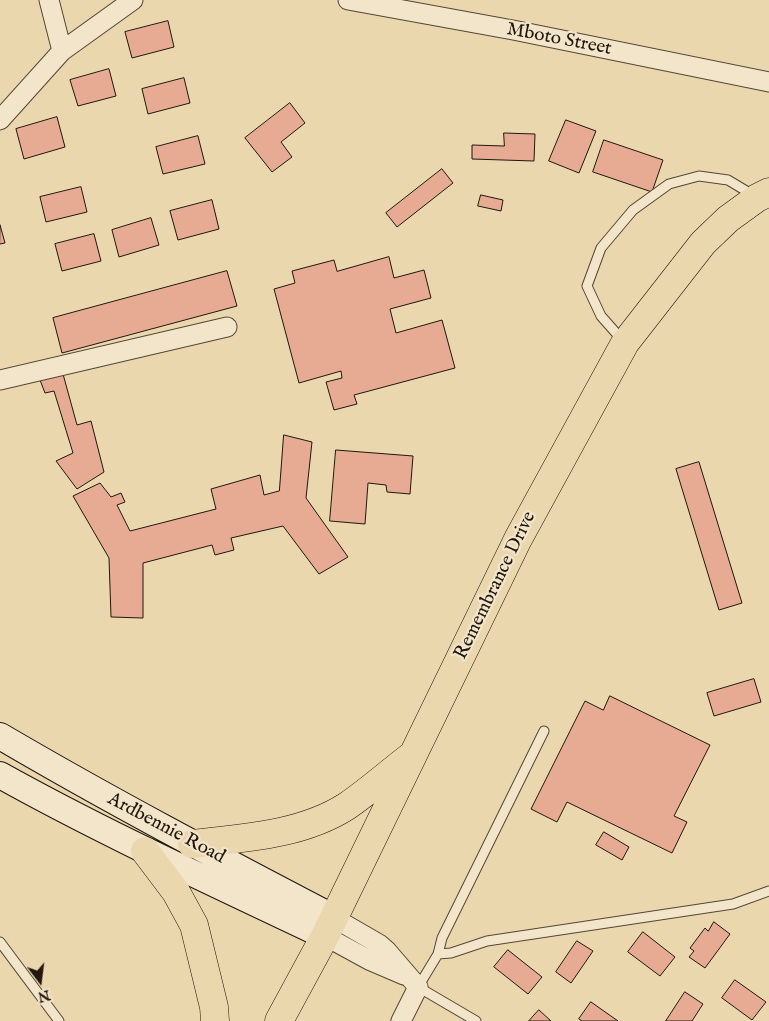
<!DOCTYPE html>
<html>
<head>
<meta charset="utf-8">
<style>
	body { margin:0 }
	#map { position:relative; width:769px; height:1021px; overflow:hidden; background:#ebd7ae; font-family:"IM FELL English",serif }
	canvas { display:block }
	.north { position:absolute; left:15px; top:956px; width:50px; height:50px; -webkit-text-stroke:4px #f2e5ca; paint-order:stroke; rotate:165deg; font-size:14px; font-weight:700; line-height:20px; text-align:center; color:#20170d }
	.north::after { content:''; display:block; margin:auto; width:18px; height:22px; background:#20170d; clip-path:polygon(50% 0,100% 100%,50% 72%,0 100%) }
</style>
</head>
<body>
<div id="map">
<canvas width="769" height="1021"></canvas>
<div class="north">N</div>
</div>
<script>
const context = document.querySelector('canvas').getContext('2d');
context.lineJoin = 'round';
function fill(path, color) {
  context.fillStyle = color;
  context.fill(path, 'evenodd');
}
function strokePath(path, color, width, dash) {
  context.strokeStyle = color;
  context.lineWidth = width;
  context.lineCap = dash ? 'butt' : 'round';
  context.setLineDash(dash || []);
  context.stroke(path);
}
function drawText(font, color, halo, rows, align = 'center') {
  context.font = font + ' "IM FELL English",serif';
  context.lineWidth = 4.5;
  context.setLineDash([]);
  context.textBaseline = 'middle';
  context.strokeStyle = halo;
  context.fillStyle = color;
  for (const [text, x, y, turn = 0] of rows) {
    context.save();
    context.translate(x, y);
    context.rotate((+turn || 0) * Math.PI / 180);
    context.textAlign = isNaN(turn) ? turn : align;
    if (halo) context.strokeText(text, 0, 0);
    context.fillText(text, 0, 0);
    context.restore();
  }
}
const building = new Path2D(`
	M168 21 174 47 132 58 125 32Z
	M109 69 116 96 78 106 70 80Z
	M184 78 190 103 148 114 142 89Z
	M290 103 305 123 281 142 292 157 272 172 245 138Z
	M57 117 65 147 24 159 16 129Z
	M566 120 596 131 579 173 549 161Z
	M504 133 535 134 534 161 472 159V145L504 146Z
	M198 136 205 164 163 174 156 147Z
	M604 140 663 160 652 192 593 172Z
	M442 169 453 183 397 227 386 213Z
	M81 187 87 212 46 222 40 197Z
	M481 195 503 200 501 211 478 206Z
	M212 200 219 229 178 240 170 211Z
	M151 218 159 245 119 257 112 230Z
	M0 225 5 243 0 244Z
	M94 234 101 261 62 271 55 244Z
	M389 257 394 278 424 270 431 298 390 309 396 333 442 320 455 368 354 395 357 404 334 410 326 382 342 378 341 371 299 383 274 289 295 283 292 271 334 260 337 271Z
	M227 271 237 306 62 353 53 318Z
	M63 374 77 425 91 421 104 472 77 489 56 461 73 453 54 391 45 393 40 380Z
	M284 435 312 442 306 498 348 557 319 574 283 526 231 538 234 550 215 555 212 545 143 563V618L111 617 109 558 73 496 100 483 111 497 121 493 125 502 117 505 130 531 216 509 211 489 260 475 264 495 279 491Z
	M336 450 413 456 410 494 387 492 386 485 368 483 365 524 330 521Z
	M699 462 742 603 719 610 676 469Z
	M754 679 761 702 714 716 707 693Z
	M610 696 710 745 674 816 687 822 672 853 567 802 557 822 531 809 585 701 603 710Z
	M604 832 629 847 622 860 596 845Z
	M714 922 730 934 705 968 689 957 694 951 690 948 705 928 708 931Z
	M643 932 675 957 660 976 628 952Z
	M577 941 593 951 571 983 556 972Z
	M508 950 542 977 528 994 494 967Z
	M735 980 766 1002 752 1020 722 998Z
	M685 992 703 1004 692 1021H666Z
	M591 1002 618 1021H582L579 1019Z
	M539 1010 551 1021H529Z`);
const service = new Path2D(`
	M624 342 601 316 587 286 601 248 633 210 669 184 699 176 728 180 753 195
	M0 942 59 1021
	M438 954 442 938 544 731
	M476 1021 418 987 438 954 451 953 487 941 733 904 769 891`);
const minor = new Path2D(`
	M348 0 513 30 769 82
	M62 51 133 0
	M0 120 62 51 49 0
	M0 380 227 327
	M334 918 379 944 387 951 418 987 401 1021
	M325 936 369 960 404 975`);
const secondary = new Path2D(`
	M0 736C109 800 221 859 334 918
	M0 775C106 834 216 884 325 936`);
const primary = new Path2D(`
	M192 844C244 838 302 835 347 806 369 791 389 773 410 757
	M145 851 176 892 194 925 214 1007 215 1021
	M279 1021 325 936 518 539 625 343 703 243 728 219 757 198 769 192`);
const streetNames = [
	["Mboto Street",559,40,11],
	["Remembrance Drive",496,586,-64],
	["Ardbennie Road",166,829,28]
];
fill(building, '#e6ab92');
strokePath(building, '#20170d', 1);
strokePath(service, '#534735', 11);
strokePath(minor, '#534735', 21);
strokePath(secondary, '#20170d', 28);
strokePath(primary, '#20170d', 29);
strokePath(service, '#f2e5ca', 9);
strokePath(minor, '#f2e5ca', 19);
strokePath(secondary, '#f2e5ca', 26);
strokePath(primary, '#ebd7ae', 28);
drawText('19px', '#20170d', '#f2e5ca', streetNames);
</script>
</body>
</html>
